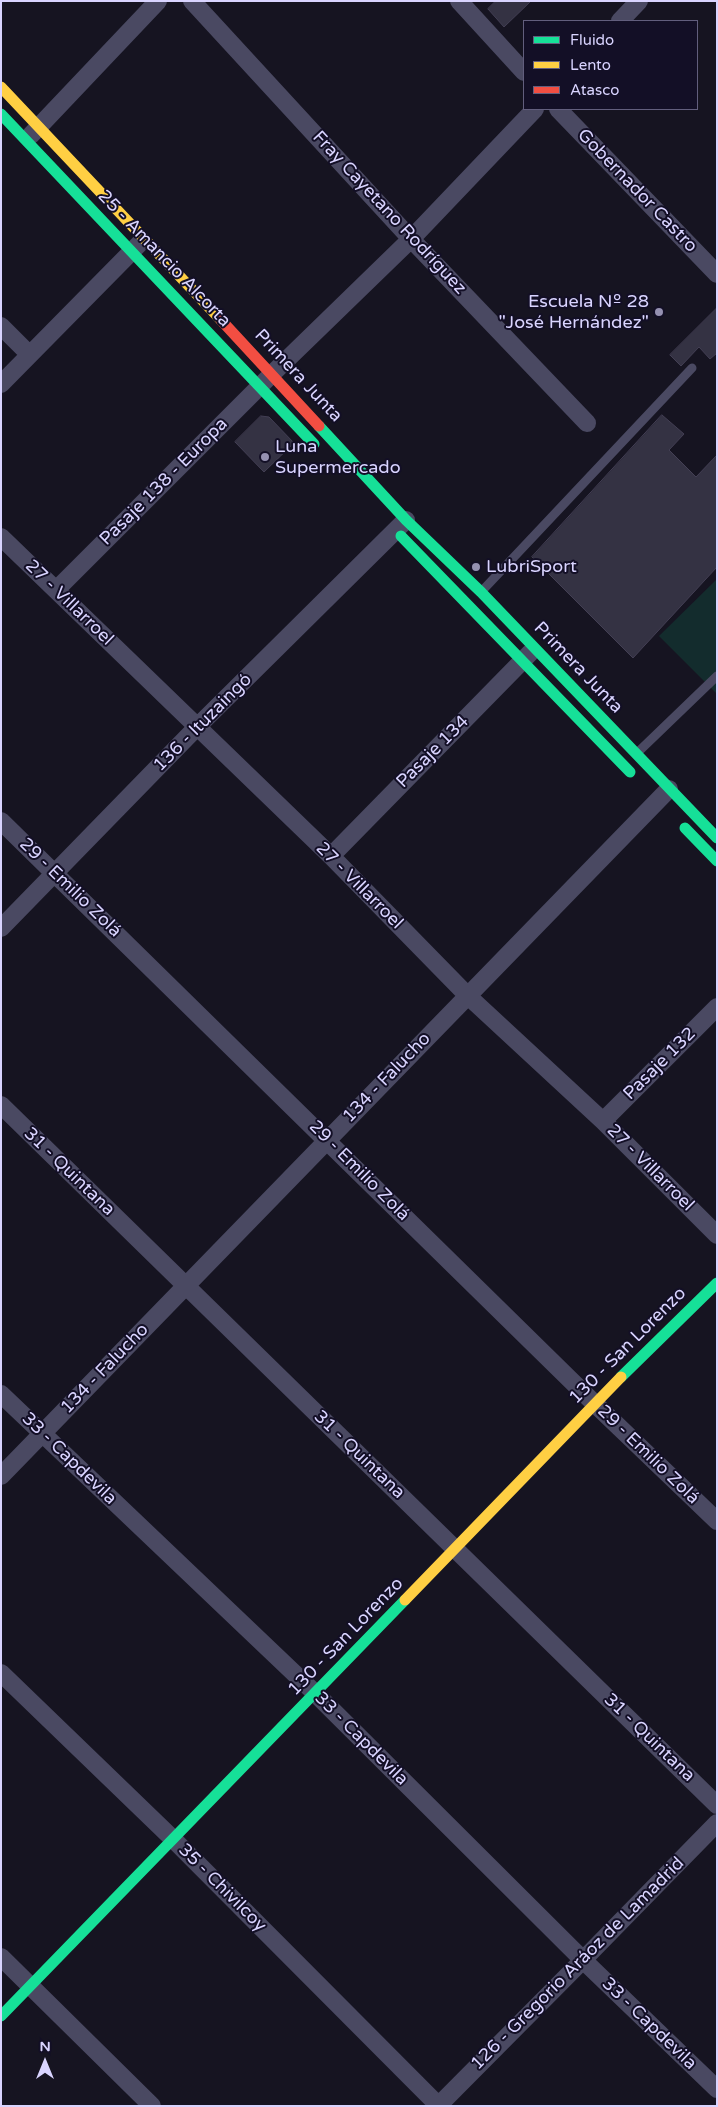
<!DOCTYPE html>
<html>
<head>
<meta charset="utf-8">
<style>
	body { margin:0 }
	#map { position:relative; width:718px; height:2107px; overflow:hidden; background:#161421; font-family:"Varela Round",sans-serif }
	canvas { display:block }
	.frame { position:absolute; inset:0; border:2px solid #d9d4ff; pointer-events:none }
	.legend { position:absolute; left:523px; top:20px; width:175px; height:90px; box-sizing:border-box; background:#130f26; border:1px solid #625e7d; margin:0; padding:6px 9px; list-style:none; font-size:15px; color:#d9d4ff }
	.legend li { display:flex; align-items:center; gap:10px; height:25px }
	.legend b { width:25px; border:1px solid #625e7d }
	.north { position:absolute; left:20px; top:2037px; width:50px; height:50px; -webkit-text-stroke:4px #130f26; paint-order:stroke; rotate:0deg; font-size:14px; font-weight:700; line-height:20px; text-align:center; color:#d9d4ff }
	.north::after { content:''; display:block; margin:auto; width:18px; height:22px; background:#d9d4ff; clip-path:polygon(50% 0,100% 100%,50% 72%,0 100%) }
</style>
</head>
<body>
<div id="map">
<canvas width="718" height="2107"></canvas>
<div class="frame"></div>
<ul class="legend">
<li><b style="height:6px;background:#16e098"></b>Fluido</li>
<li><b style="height:6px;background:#ffcf43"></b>Lento</li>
<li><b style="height:6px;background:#f24e42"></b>Atasco</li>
</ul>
<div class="north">N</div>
</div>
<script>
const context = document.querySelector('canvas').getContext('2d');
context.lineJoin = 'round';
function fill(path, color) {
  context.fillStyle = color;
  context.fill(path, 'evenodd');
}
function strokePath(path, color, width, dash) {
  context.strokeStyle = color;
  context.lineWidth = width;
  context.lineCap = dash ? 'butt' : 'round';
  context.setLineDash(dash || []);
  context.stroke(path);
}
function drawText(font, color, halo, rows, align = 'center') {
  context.font = font + ' "Varela Round",sans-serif';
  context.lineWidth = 4;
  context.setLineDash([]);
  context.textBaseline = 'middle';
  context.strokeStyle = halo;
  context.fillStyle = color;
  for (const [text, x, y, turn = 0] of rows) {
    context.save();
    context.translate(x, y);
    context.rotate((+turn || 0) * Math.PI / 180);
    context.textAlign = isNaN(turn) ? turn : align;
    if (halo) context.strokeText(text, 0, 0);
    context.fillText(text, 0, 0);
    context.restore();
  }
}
const green = new Path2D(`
	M717 579V694L659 636Z`);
const building = new Path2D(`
	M496 1H531L504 27 488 9Z
	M717 308V353L710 359 699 347 681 366 670 355Z
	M662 415 684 434 669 450 696 477 717 455V567L633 658 532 557Z
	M261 416 269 417 294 443 264 472 235 442Z`);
const lane = new Path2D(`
	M481 592 692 368
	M636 754 717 676`);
const street = new Path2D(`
	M192 1 411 239 587 423
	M459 1 524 72
	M620 21 639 1
	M558 109 717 274
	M31 135 158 1
	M1 326 29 354
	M1 384 141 242
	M1 537 331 856 468 996 603 1121 717 1235
	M56 590 272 374 411 239 535 109
	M1 821 594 1403 717 1521
	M331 856 530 653
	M1 928 197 727 406 520
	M1 1105 717 1805
	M603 1121 717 1007
	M1 1394 315 1693 583 1960 717 2089
	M1 1476 669 789
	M1 1673 174 1840 439 2106
	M1 1957 152 2106
	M438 2106 583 1960 717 1823`);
const fast = new Path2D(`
	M1 114 314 444
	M319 426 406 520 481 592 717 838
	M401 536 630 772
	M685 828 717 861
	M621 1377 717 1283
	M1 2016 405 1600`);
const slow = new Path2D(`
	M1 87 221 320
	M405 1600 621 1377`);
const jam = new Path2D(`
	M221 320 319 426`);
const markers = [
	[659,312,5,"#9591b1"],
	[265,457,5,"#9591b1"],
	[476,567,5,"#9591b1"]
];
const streetNames = [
	["Gobernador Castro",637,191,46],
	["Fray Cayetano Rodríguez",389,213,47],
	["25 - Amancio Alcorta",164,259,46],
	["Primera Junta",298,376,47],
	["Pasaje 138 - Europa",164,482,-45],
	["27 - Villarroel",69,603,44],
	["Primera Junta",578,668,46],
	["136 - Ituzaingó",203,723,-45],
	["Pasaje 134",433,752,-45],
	["27 - Villarroel",359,886,45],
	["29 - Emilio Zolá",70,888,44],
	["Pasaje 132",660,1064,-45],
	["134 - Falucho",387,1078,-46],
	["27 - Villarroel",650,1168,45],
	["29 - Emilio Zolá",359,1171,45],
	["31 - Quintana",69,1172,44],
	["130 - San Lorenzo",628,1346,-45],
	["134 - Falucho",105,1369,-46],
	["31 - Quintana",359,1455,44],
	["29 - Emilio Zolá",648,1455,44],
	["33 - Capdevila",69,1459,44],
	["130 - San Lorenzo",346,1637,-46],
	["31 - Quintana",649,1738,44],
	["33 - Capdevila",361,1739,45],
	["35 - Chivilcoy",222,1888,45],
	["126 - Gregorio Aráoz de Lamadrid",578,1964,-45],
	["33 - Capdevila",649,2024,44]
];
const poiNames = [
	["Escuela Nº 28",649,302,"right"],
	["\"José Hernández\"",649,323,"right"],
	["Luna",275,447],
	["Supermercado",275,468],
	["LubriSport",486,567]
];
fill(green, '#132c2d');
fill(building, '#343243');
strokePath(building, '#433f54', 1);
strokePath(lane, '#4a4962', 9);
strokePath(street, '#4a4962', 18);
strokePath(fast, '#16e098', 11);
strokePath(slow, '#ffcf43', 11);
strokePath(jam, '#f24e42', 11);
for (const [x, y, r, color] of markers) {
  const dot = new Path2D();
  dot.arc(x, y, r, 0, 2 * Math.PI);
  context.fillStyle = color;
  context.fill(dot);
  strokePath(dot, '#130f26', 2);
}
drawText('18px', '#d9d4ff', '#130f26', streetNames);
drawText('18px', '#d9d4ff', '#130f26', poiNames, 'left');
</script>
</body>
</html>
